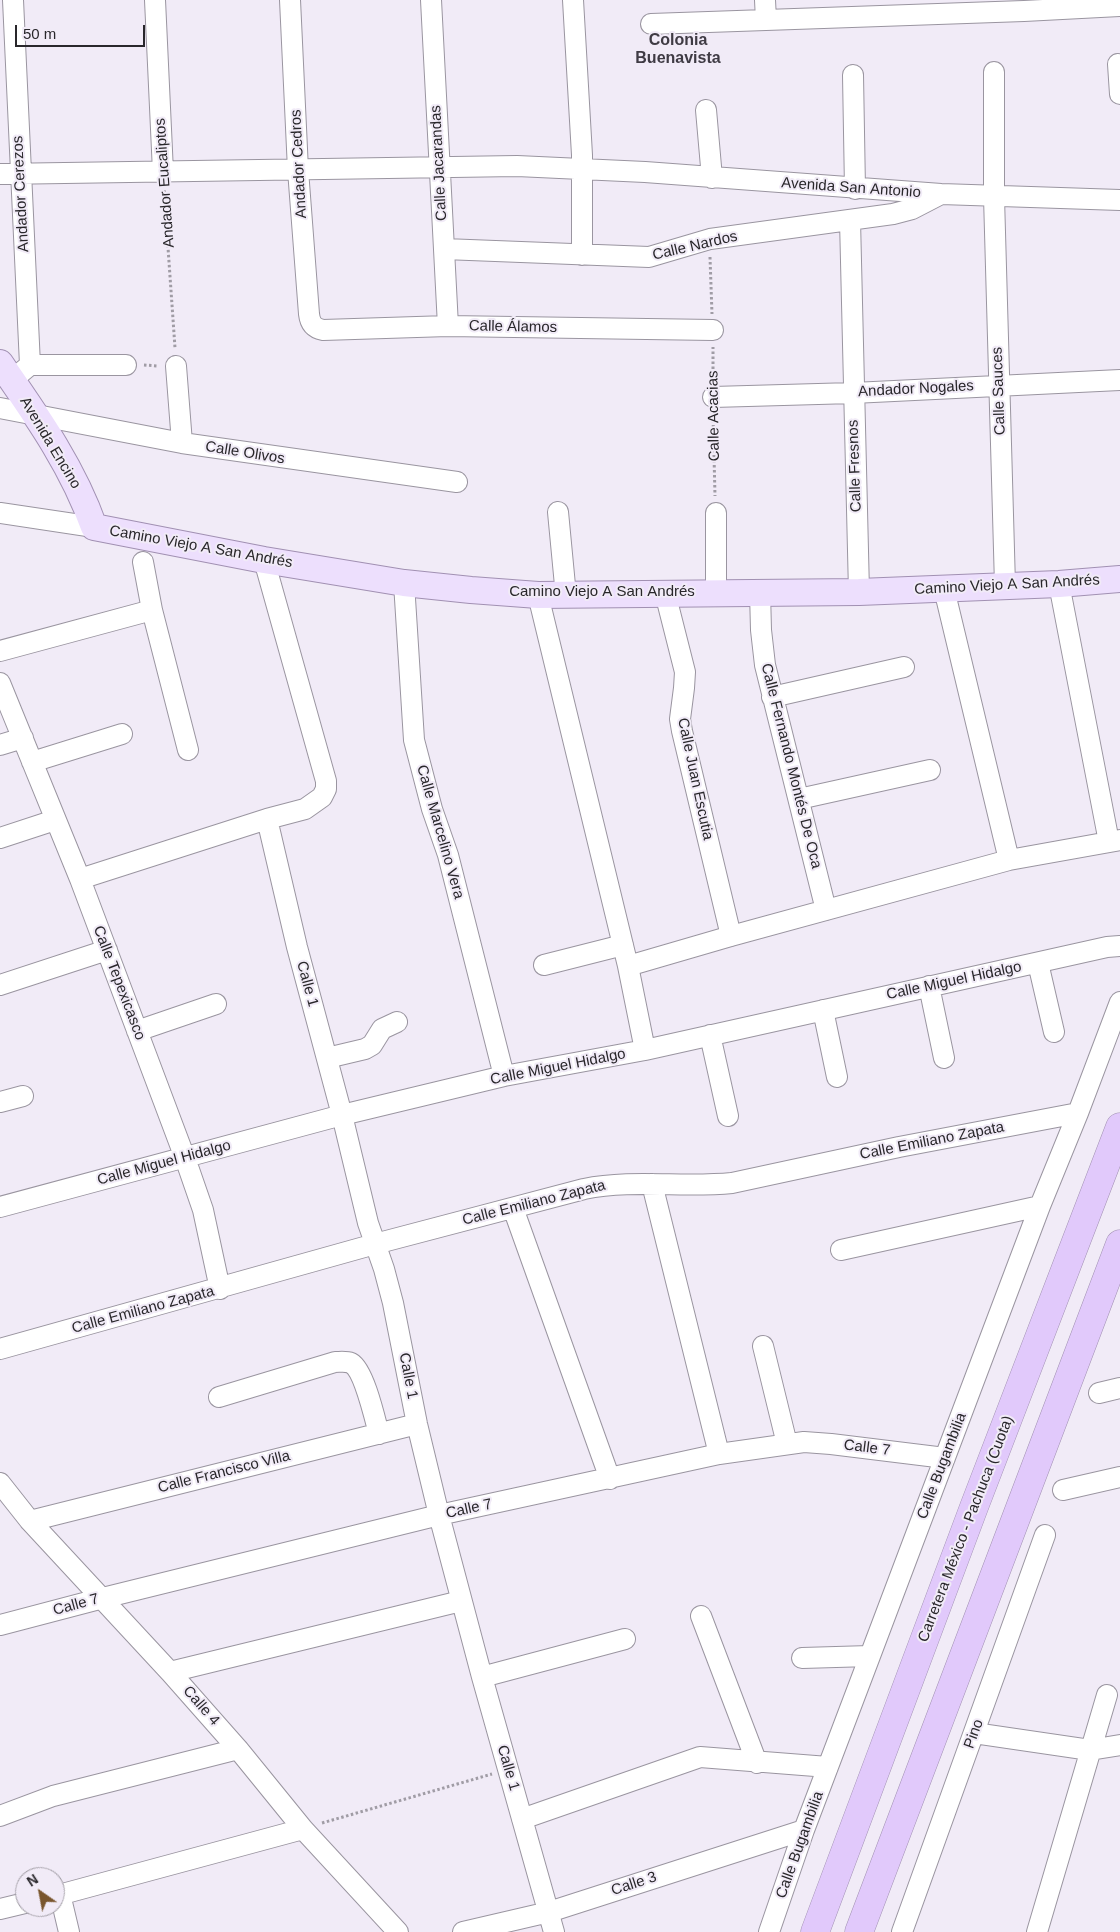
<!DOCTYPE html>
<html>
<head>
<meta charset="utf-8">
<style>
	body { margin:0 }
	#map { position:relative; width:1120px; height:1932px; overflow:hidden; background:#f1ebf7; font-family:Helvetica,sans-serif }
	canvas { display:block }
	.north { position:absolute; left:15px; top:1867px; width:50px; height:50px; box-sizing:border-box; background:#f1ebf7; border:1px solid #a19da5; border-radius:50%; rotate:327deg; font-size:14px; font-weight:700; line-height:20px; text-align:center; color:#29272b }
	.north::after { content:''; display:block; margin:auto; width:18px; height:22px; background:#79562e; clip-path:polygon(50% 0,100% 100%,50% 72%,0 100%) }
	.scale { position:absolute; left:15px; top:25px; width:130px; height:22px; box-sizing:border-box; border:2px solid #29272b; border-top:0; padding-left:6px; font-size:15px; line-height:18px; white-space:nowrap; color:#29272b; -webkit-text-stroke:4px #f1ebf7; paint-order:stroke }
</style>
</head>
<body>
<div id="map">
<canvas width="1120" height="1932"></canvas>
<div class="north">N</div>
<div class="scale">50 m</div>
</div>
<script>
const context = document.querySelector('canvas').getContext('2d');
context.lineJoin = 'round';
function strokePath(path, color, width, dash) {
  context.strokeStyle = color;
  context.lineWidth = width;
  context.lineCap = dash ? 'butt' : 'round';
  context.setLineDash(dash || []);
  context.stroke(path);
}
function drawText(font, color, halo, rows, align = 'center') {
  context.font = font + ' Helvetica,sans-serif';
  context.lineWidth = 4;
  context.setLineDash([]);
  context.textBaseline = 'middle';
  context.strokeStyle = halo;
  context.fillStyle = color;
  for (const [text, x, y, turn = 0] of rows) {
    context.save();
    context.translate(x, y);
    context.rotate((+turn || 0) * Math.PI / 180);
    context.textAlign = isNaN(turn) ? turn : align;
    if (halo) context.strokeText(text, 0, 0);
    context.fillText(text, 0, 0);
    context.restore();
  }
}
const path = new Path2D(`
	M164 190 175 348
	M710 257 712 314
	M144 365 158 366
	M713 379V347
	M713 415 715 496
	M322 1823 492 1774`);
const minor = new Path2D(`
	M155 0 163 172
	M290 0 298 170 309 314C310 323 313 328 323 330L448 326 713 330
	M431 0 448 326
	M573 0 582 155V255
	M765 0 766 20
	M651 24 1024 11 1120 6
	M1118 64 1120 94
	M994 72V197L1005 585
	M853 75 855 189
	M706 110 712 178
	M0 174 517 166 645 172 941 194 1120 200
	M850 220 859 592
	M444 249 649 257 710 239 893 214 912 209 941 194
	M30 365H126
	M176 366 182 443
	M12 380 30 365 13 0
	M713 397 853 393 1120 380
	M0 408 182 443 457 482
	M558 512 566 596
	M0 513 94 527
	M716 513V592
	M143 562 152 610 188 750
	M404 583 414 740 432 809 448 855 504 1076
	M1059 584 1109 842
	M944 589 1009 860
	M760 592 761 630 765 665 826 910
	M665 593 685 672 684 688 680 719 682 731 731 936
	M538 595 628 966 645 1050
	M0 651 152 610
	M0 683 80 879 185 1158 203 1210 220 1289
	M772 697 904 667
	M0 745 23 738
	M32 762 122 734
	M799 799 930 770
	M267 819 297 947 342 1115 368 1223 384 1269 393 1303 417 1424 439 1515 482 1677 554 1932
	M0 838 55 820
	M80 879 267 819 305 809 322 797 326 789V781L264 560
	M1038 963 1054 1032
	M544 965 623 945
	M628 966 731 936 1009 860 1120 840
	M0 985 107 950
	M929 986 944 1058
	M823 1010 837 1077
	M137 1031 216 1004
	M710 1035 728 1116
	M327 1058 365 1049 372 1045 382 1029 397 1022
	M0 1102 23 1096
	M652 1184 719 1454
	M0 1207 342 1115 504 1076 645 1050 1107 947 1120 946
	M513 1208 610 1479
	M841 1250 1040 1206
	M763 1346 787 1444
	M0 1349 375 1244 584 1189C633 1179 683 1188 732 1183L899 1147 1078 1113
	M1099 1393 1120 1388
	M219 1397 335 1362C340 1362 346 1361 351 1363 364 1370 375 1419 379 1434
	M0 1483 30 1521 170 1672 238 1749 303 1829 398 1932
	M1063 1490 1120 1477
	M30 1521 417 1424
	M701 1616 757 1763
	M0 1625 103 1598 439 1515 719 1454 804 1442 831 1444 945 1458
	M802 1658 870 1656
	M170 1672 461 1601
	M482 1677 625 1639
	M974 1733 1090 1750 1120 1745
	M0 1816 53 1796 238 1749
	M522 1819 700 1757 828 1767
	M60 1894 69 1932
	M55 1896 303 1829
	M0 1909 25 1903
	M463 1932 549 1912 804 1830
	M769 1932 804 1830 870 1656 1040 1206 1078 1113 1120 1002
	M902 1932 1045 1535
	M1037 1932 1107 1695`);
const major = new Path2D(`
	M0 363C36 415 73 467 94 527L264 560 404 583 471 590 538 595 859 592 1059 584 1120 579`);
const highway = new Path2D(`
	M815 1932 974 1507 1120 1127
	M859 1932 1120 1244`);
const streetNames = [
	["Calle Jacarandas",439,163,-93],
	["Andador Cedros",299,164,-93],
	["Andador Eucaliptos",165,183,-94],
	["Avenida San Antonio",851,188,4],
	["Andador Cerezos",21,194,-93],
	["Calle Nardos",695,246,-13],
	["Calle Álamos",513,327,1],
	["Andador Nogales",916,389,-3],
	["Calle Sauces",999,391,-92],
	["Calle Acacias",714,416,-91],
	["Avenida Encino",50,443,59],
	["Calle Olivos",245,453,9],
	["Calle Fresnos",855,466,-92],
	["Camino Viejo A San Andrés",201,547,10],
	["Camino Viejo A San Andrés",1007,585,-3],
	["Camino Viejo A San Andrés",602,592],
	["Calle Fernando Montés De Oca",791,766,76],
	["Calle Juan Escutia",695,779,78],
	["Calle Marcelino Vera",440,832,74],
	["Calle Miguel Hidalgo",954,981,-12],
	["Calle Tepexicasco",119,983,69],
	["Calle 1",307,984,75],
	["Calle Miguel Hidalgo",558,1067,-11],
	["Calle Emiliano Zapata",932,1141,-11],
	["Calle Miguel Hidalgo",164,1163,-15],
	["Calle Emiliano Zapata",534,1203,-14],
	["Calle Emiliano Zapata",143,1310,-15],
	["Calle 1",408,1376,79],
	["Calle 7",867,1448,7],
	["Calle Bugambilia",942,1466,-69],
	["Calle Francisco Villa",224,1472,-14],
	["Calle 7",469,1509,-12],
	["Carretera México - Pachuca (Cuota)",966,1529,-69],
	["Calle 7",76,1605,-15],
	["Calle 4",201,1706,49],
	["Pino",974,1734,-70],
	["Calle 1",508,1768,74],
	["Calle Bugambilia",800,1845,-70],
	["Calle 3",634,1884,-18]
];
const neighbourhoodNames = [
	["Colonia",678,41],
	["Buenavista",678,59]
];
strokePath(minor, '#9a95a0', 22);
strokePath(major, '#a190b2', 28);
strokePath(highway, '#a190b2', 29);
strokePath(path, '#a09ca5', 3, [2.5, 2.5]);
strokePath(minor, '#fff', 20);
strokePath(major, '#eddffd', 26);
strokePath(highway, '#e1c9fb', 28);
drawText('15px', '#29272b', '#f1ebf7', streetNames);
drawText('bold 16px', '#3f3b44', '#f1ebf7', neighbourhoodNames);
</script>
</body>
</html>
